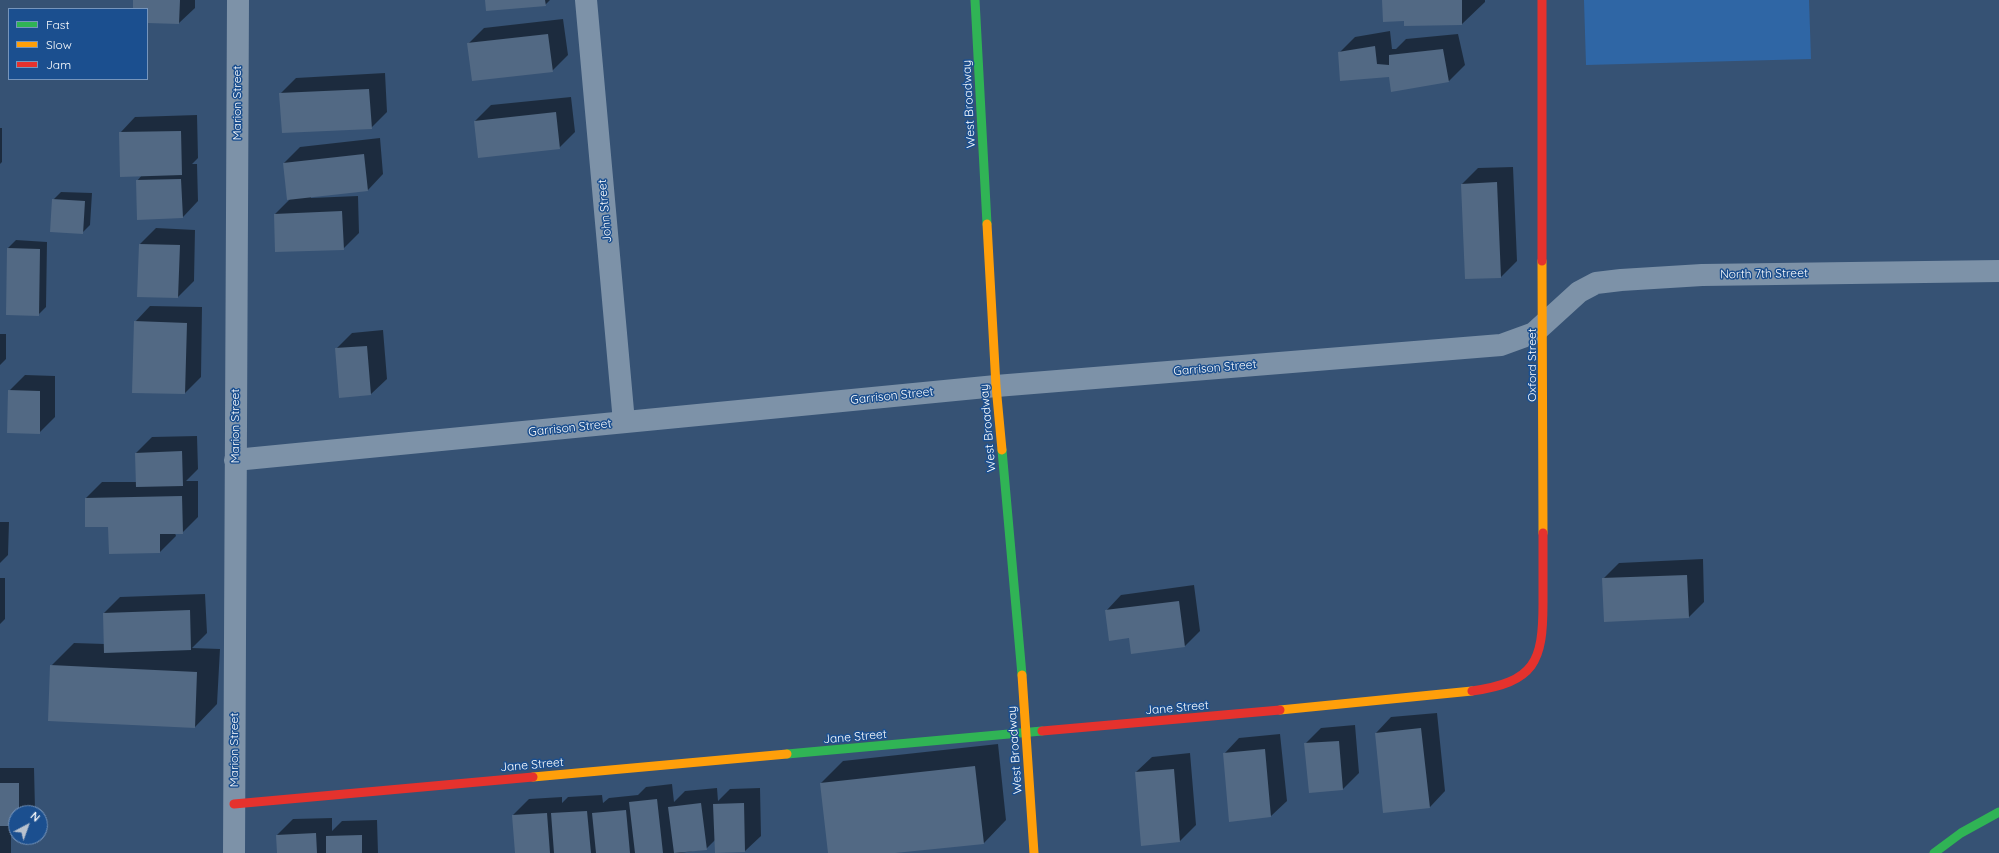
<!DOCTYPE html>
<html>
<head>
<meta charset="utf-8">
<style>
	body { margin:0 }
	#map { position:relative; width:1999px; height:853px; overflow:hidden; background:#365274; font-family:Quicksand,sans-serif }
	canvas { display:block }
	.legend { position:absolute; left:8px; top:8px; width:140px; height:72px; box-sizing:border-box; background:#1b4f8f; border:1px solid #7695bc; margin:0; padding:5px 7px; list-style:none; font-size:12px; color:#fff }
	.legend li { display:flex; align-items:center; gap:8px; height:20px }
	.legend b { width:20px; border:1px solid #7695bc }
	.north { position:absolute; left:8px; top:805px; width:40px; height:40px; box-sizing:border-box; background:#1b4f8f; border:1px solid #7695bc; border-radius:50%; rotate:41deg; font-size:11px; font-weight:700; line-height:16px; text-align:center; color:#fff }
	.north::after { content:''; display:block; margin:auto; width:14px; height:18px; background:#b9c2ce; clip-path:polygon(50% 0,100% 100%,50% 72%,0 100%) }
</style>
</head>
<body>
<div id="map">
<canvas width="1999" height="853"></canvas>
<ul class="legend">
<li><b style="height:5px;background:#30b455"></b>Fast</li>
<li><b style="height:5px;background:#ff9f0a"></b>Slow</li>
<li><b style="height:5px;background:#e5322d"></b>Jam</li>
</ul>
<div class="north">N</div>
</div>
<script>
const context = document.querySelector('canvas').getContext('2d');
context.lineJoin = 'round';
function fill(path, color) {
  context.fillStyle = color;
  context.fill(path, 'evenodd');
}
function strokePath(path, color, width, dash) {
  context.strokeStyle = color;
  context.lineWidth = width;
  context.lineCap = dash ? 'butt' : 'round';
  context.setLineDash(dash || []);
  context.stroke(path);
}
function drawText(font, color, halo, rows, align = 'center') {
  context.font = font + ' Quicksand,sans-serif';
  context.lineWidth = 3;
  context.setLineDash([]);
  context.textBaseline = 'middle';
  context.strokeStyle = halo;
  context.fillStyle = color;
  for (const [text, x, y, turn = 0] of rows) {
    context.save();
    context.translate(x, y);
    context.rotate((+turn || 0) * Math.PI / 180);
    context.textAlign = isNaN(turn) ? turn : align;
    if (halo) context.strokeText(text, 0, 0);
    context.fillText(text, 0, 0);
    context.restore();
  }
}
const green = new Path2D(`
	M1584 0H1809L1811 59 1586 65Z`);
const shadow = new Path2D(`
	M134 0H195V8L179 23 147 22V9H134Z
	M486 0H550L545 5Z
	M1383 0H1485V2L1462 24 1405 25V20Z
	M563 19 568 55 552 71 468 44 484 28Z
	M1390 31 1392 49H1396L1406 39 1458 34 1465 65 1449 81 1392 91 1390 76 1339 53 1355 37Z
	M385 73 387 112 371 128 280 94 296 78Z
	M571 97 575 132 559 148 475 121 491 105Z
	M197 115 198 158 192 164H197L198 201 183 217 137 181 142 175 120 133 135 117Z
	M0 128H2V162L0 164Z
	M380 138 383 174 368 190 311 196V198L358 196 359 233 343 249 275 214 290 199 284 163 300 147Z
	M1513 167 1517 261 1501 277 1462 184 1478 168Z
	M61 192 92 193 90 225 82 233 53 200Z
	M156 228 195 230 194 281 178 297 138 296 140 244Z
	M16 240 47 242 46 307 38 315 8 248Z
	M150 306 202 307 201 377 185 393 135 322Z
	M383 330 387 379 371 394 336 349 352 333Z
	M0 334H6V359L0 365Z
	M25 375 55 376V417L39 433 9 391Z
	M197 436 198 469 186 481H198V517L182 533H175L176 536 160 552 109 526H86V498L102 482H137L136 453 152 437Z
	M0 522H9L8 555 0 563Z
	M1703 559 1704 602 1689 617 1603 579 1619 563Z
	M0 578H5V619L0 624Z
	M1194 585 1200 631 1184 647 1130 637 1106 611 1121 595Z
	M205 594 207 633 192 648 220 649 217 704 195 727 51 666 74 643 105 644 104 613 120 597Z
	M1437 713 1445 791 1430 807 1384 812 1376 733 1391 717Z
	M1355 725 1359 773 1343 789 1305 744 1321 728Z
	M1280 734 1287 801 1271 816 1224 754 1239 738Z
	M998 744 1006 820 984 843 886 853H829L821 783 843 761Z
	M1190 753 1196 825 1180 841 1142 844 1136 772 1152 757Z
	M0 768H34L35 809 31 813H16V825H11V853H0Z
	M672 784 674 802 685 791 717 788 718 801 730 789 760 788 761 836 745 851 715 840 706 849 680 853H516L513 815 529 799 562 797V803L568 797 602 795 603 803 609 798 638 795 646 787Z
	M332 818V831L342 821 377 820 378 853H278L277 835 293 819Z`);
const building = new Path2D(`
	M133 0H180L179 24 147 23V9H133Z
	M485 0H545L546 6 486 11Z
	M1382 0H1462V25L1404 26V21L1383 22Z
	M548 34 553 72 472 81 467 43Z
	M1375 46 1377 64 1389 65V55L1443 49 1449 82 1391 92 1389 77 1340 81 1338 52Z
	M369 89 372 129 282 133 279 93Z
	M556 112 560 149 478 158 474 121Z
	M181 131 182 175 120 177 119 132Z
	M364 154 368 191 287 200 283 163Z
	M181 179 183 218 137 220 136 180Z
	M1497 182 1501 278 1465 279 1461 184Z
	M52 199 85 201 83 234 50 232Z
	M342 211 344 250 275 252 274 214Z
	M139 244 180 245 178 298 137 297Z
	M7 248 40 249 39 316 6 315Z
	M134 321 187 323 185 394 132 393Z
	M367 346 371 395 339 398 335 348Z
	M8 390 40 391V434L7 433Z
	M182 451 183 486 136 487 135 453Z
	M182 496 183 534H160V553L109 554 108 527H85V498Z
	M1687 575 1689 618 1604 622 1602 578Z
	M1179 601 1185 647 1131 654 1129 638 1109 641 1105 610Z
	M190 610 191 650 104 653 103 613Z
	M50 665 197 672 195 728 48 721Z
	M1421 728 1430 808 1383 813 1375 733Z
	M1339 741 1343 790 1309 793 1304 743Z
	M1265 749 1271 817 1229 822 1223 753Z
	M975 766 984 844 895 853H828L820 783Z
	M1174 769 1180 842 1141 846 1135 772Z
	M0 783H19V813H16V826H0Z
	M657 799 663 853H635L629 802Z
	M701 803 707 850 674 853 668 807Z
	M744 803 745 852 715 853 713 804Z
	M626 810 630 853H596L592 813Z
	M587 811 591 853H554L551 813Z
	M547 813 550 853H515L512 815Z
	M316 833 317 853H277L276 835Z
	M362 835V853H326V836Z`);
const street = new Path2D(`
	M586 0 624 422
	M235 460 996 386 1501 345 1534 333 1579 292 1596 283 1621 280 1702 275 1999 271
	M234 853 238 0`);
const fast = new Path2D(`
	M975 0 987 224
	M1002 450 1022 675
	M787 754 1042 731
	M1934 853 1961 833 1999 812`);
const slow = new Path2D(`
	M987 224 996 386 1002 450
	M1542 261 1543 533
	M1022 675 1034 853
	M1280 710 1472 691
	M533 777 787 754`);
const jam = new Path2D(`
	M1542 0V261
	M1472 691C1535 682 1543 662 1543 603 1543 579 1543 556 1543 533
	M1042 731 1280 710
	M234 804 533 777`);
const streetNames = [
	["Marion Street",237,103,-90],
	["West Broadway",969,104,-93],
	["John Street",605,211,-95],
	["North 7th Street",1764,274,-1],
	["Oxford Street",1532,365,-90],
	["Garrison Street",1215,368,-5],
	["Garrison Street",892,396,-6],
	["Marion Street",235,426,-90],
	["Garrison Street",570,428,-6],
	["West Broadway",988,428,-95],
	["Jane Street",1177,708,-5],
	["Jane Street",855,737,-5],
	["Marion Street",234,750,-90],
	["West Broadway",1015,750,-94],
	["Jane Street",532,765,-5]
];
fill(green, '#2f66a5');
fill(shadow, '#0007');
fill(building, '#526984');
strokePath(street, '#7d92a8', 22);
strokePath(fast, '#30b455', 9);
strokePath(slow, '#ff9f0a', 9);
strokePath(jam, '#e5322d', 9);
drawText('12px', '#fff', '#1b4f8f', streetNames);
</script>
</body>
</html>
